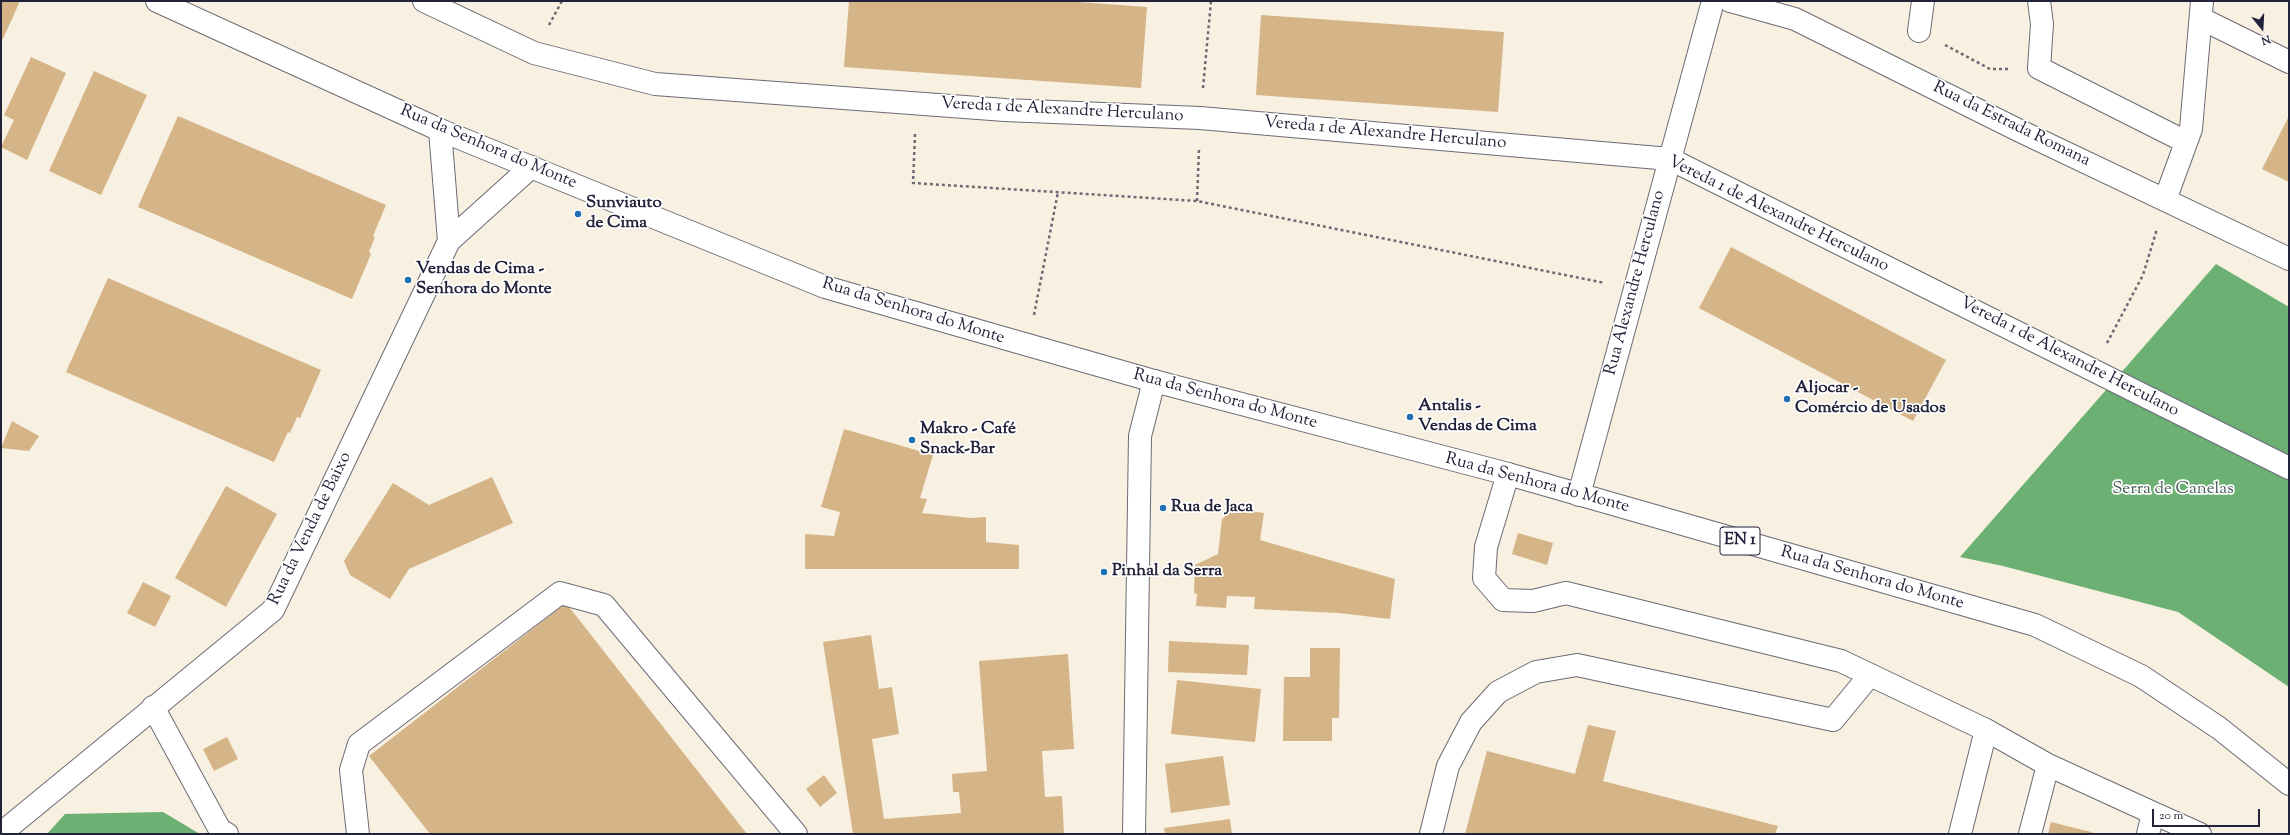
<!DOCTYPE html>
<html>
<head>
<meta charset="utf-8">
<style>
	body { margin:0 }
	#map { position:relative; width:2290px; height:835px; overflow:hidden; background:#f8f0e1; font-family:"Sorts Mill Goudy",serif }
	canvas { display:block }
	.frame { position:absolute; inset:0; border:2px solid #22223b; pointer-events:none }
	.north { position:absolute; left:2242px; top:8px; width:40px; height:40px; -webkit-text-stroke:3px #fff; paint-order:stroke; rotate:162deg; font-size:11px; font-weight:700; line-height:16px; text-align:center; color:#22223b }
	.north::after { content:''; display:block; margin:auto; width:14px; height:18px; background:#22223b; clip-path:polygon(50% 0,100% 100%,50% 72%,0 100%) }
	.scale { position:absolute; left:2152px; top:809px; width:108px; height:18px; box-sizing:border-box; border:2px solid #22223b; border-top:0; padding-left:5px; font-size:12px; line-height:14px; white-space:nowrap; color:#22223b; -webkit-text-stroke:3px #fff; paint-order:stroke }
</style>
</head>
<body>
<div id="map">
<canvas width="2290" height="835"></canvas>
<div class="frame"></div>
<div class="north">N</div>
<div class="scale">20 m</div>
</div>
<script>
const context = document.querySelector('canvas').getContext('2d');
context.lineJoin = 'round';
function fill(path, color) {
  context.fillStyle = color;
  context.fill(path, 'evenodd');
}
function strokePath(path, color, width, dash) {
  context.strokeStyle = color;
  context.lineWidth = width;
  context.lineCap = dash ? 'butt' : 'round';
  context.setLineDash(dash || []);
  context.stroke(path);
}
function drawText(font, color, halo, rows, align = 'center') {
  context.font = font + ' "Sorts Mill Goudy",serif';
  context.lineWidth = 3.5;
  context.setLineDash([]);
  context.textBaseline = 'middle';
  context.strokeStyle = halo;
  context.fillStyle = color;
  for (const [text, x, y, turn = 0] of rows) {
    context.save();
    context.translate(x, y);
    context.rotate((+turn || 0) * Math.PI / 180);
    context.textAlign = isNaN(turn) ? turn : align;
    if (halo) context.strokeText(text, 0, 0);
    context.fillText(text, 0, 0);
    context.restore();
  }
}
const forest = new Path2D(`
	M2216 264 2289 307V687L2178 612 2003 566 1960 557Z
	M163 812 200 834H47L65 814Z`);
const building = new Path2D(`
	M1 1H20L3 39 1 38Z
	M849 1H1065L1147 7 1141 88 844 67Z
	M1261 15 1504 32 1498 112 1256 95Z
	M31 57 66 73 27 160 1 147 14 120 4 115Z
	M94 71 147 95 101 195 49 171Z
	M178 116 386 205 373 236 375 237 369 252 371 254 352 299 138 207Z
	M2289 116V182L2262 169Z
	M1731 247 1946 360 1913 421 1699 308Z
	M108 278 321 370 300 418 297 417 290 433 288 432 274 462 66 372Z
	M12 421 39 436 29 451 1 448Z
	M844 429 933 455 920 498 927 499 922 513 971 518 986 517V542L1019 545V569H805V534L834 536 840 512 821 507Z
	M492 477 513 523 409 569 390 599 350 575 344 561 393 483 429 505Z
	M226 486 277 514 226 607 175 578Z
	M1235 509 1264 513 1260 540 1395 579 1390 619 1339 613 1254 609 1255 597 1227 596 1226 608 1196 606 1197 594 1194 593 1195 565 1218 554 1222 519Z
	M1518 533 1553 543 1547 565 1512 554Z
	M143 582 171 596 155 627 127 613Z
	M566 603 747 834H430L369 756Z
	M871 635 879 689 892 687 899 734 872 739 884 819 961 813 959 792H953L952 774 987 771 979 661 1068 654 1074 749 1042 751 1045 797 1062 796 1064 834H853L823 642Z
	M1169 641 1249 645 1247 675 1168 672Z
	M1310 648H1340L1339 718H1332V741H1283L1284 677H1310Z
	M1177 680 1261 689 1255 742 1171 734Z
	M1588 725 1616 731 1603 781 1778 826 1775 834H1465L1487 751 1575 774Z
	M227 737 238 759 214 771 203 749Z
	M1223 756 1230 805 1171 813 1165 764Z
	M824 775 837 793 820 807 806 789Z
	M1230 819 1232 834H1165L1164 828Z
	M2051 822 2095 833V834H2048Z`);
const path = new Path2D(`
	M549 25 562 1
	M1945 45 1990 69H2009
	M1203 88 1211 1
	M915 134 913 183 1197 201 1605 283
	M1197 201 1199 149
	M1034 315 1058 192
	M2107 343 2143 275 2157 229`);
const minor = new Path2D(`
	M424 1 534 53 655 84 1005 110 1200 118 1670 159 2289 468
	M1730 1 1795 19 2020 131 2289 259
	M2039 1 2042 24 2039 68 2186 142
	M2202 19 2289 62
	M1919 31 1923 1
	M440 130 449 241
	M2165 200 2191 129 2202 1
	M1508 474 1486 547 1484 578 1503 600 1533 601 1566 593 1841 661 1986 730 2048 765 2153 813 2148 834
	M1579 495 1713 1
	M153 707 220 830 227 834
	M2153 813 2200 834
	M3 834 10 826 273 610 449 241 531 167
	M358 834 351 770 359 744 560 593 604 605 796 834
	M1134 834 1140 436 1154 381
	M1431 834 1448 766 1471 722 1498 692 1536 672 1577 665 1833 720 1870 675
	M1960 834 1986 730
	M2030 834 2048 765`);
const major = new Path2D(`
	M157 1 440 130 825 287 1154 381 1508 474 2035 625 2141 676 2219 728 2289 784`);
const markers = [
	[578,214,4,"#1f6fb2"],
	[408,280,4,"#1f6fb2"],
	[1787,399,4,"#1f6fb2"],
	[1410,417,4,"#1f6fb2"],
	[912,440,4,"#1f6fb2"],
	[1163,508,4,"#1f6fb2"],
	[1104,572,4,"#1f6fb2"]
];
const shields = [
	[1740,541,40]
];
const shieldNames = [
	["EN 1",1740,541]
];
const streetNames = [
	["Vereda 1 de Alexandre Herculano",1062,111,3],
	["Rua da Estrada Romana",2011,125,26],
	["Vereda 1 de Alexandre Herculano",1385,134,5],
	["Rua da Senhora do Monte",488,148,23],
	["Vereda 1 de Alexandre Herculano",1778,215,26],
	["Rua Alexandre Herculano",1636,283,-75],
	["Rua da Senhora do Monte",913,312,17],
	["Vereda 1 de Alexandre Herculano",2069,358,27],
	["Rua da Senhora do Monte",1225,400,15],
	["Rua da Senhora do Monte",1537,484,15],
	["Rua da Venda de Baixo",311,529,-64],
	["Rua da Senhora do Monte",1872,579,16]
];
const poiNames = [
	["Sunviauto",586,204],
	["de Cima",586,224],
	["Vendas de Cima -",416,270],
	["Senhora do Monte",416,290],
	["Aljocar -",1795,389],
	["Comércio de Usados",1795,409],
	["Antalis -",1418,407],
	["Vendas de Cima",1418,427],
	["Makro - Café",920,430],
	["Snack-Bar",920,450],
	["Rua de Jaca",1171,508],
	["Pinhal da Serra",1112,572]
];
const parkNames = [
	["Serra de Canelas",2173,490]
];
fill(forest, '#6cb073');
fill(building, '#d5b488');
strokePath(minor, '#6d6a75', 24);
strokePath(major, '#6d6a75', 24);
strokePath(path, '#6d6a75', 2.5, [3, 3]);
strokePath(minor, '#fff', 22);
strokePath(major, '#fff', 22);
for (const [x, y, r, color] of markers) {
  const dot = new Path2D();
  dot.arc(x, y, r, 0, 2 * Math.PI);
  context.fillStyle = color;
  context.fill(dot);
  strokePath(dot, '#fff', 1.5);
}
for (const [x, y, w] of shields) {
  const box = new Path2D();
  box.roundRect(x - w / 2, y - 14, w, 28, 3);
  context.fillStyle = '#fff';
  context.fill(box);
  strokePath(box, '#22223b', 1);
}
drawText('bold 16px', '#22223b', null, shieldNames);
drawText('17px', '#22223b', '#fff', streetNames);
drawText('bold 17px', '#22223b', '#fff', poiNames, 'left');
drawText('17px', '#455e55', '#fff', parkNames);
</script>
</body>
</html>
